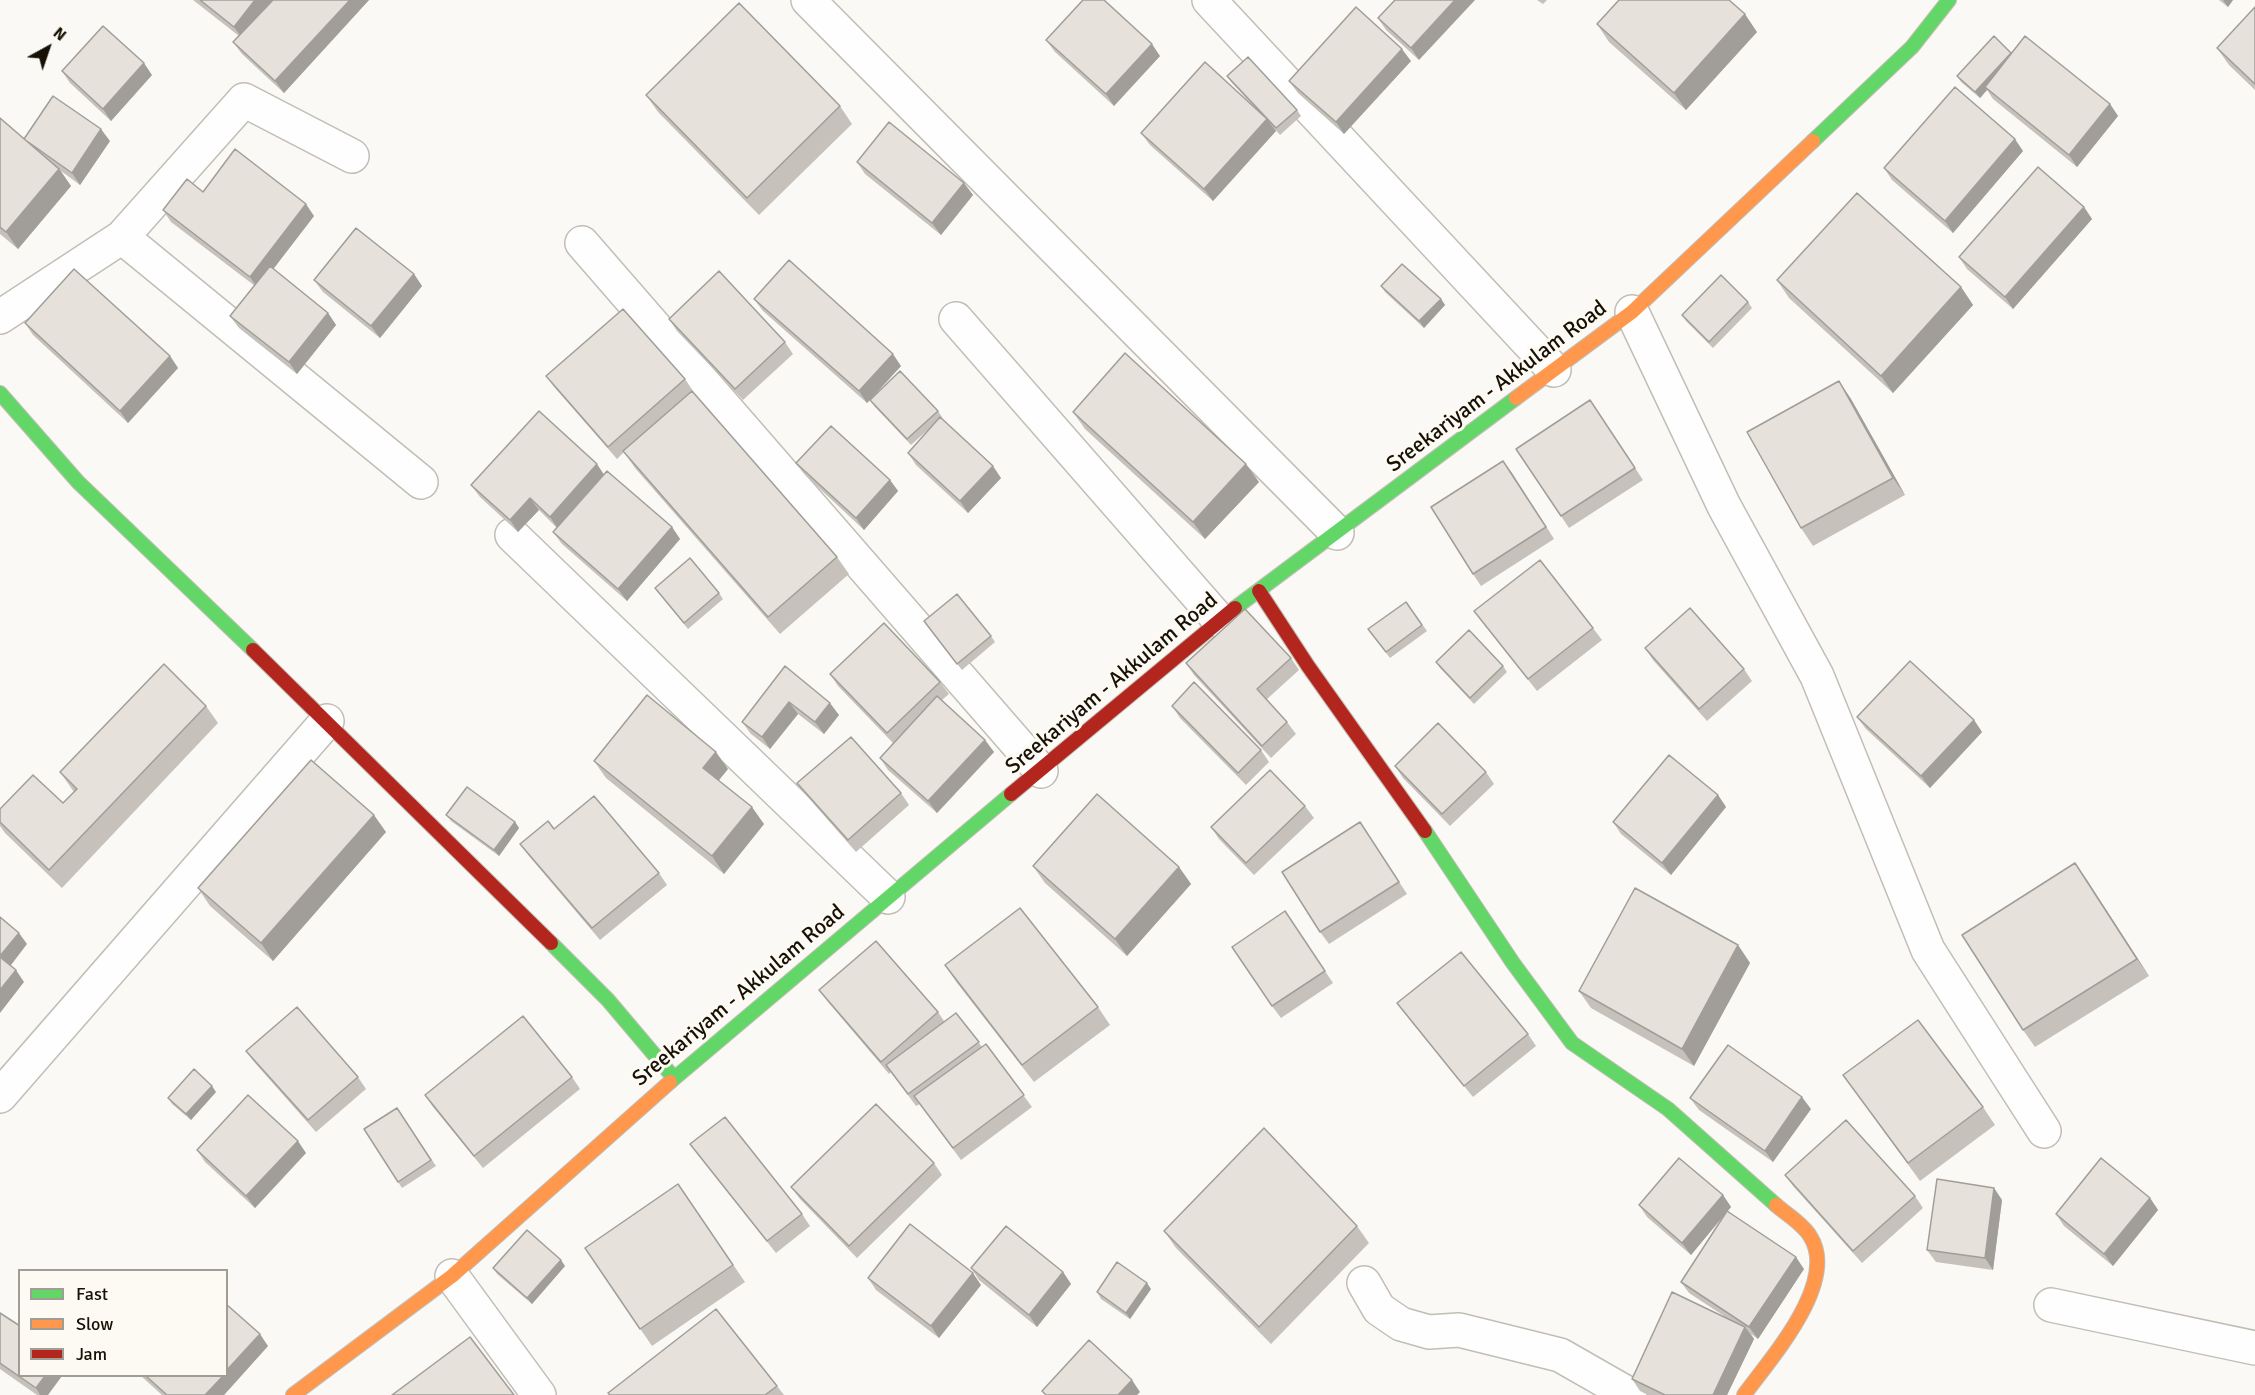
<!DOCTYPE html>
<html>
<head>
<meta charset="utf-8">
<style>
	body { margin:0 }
	#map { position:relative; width:2255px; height:1395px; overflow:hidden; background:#fbf9f5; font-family:Signika,sans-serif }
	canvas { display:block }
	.legend { position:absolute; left:18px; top:1269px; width:210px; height:108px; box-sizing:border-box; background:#fdfaf3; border:2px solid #a19c94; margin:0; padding:8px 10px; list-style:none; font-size:18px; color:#161005 }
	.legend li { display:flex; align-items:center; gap:12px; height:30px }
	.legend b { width:30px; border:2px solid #a19c94 }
	.north { position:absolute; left:18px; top:18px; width:60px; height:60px; -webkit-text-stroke:4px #fdfaf3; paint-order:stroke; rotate:40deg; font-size:16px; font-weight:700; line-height:24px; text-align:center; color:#161005 }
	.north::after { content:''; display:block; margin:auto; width:21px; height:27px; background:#161005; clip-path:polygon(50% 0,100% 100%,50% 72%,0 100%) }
</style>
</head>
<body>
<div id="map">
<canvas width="2255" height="1395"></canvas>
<ul class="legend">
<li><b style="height:8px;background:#63d668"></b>Fast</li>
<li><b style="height:8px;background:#ff974d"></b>Slow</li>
<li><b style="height:8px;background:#b3261e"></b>Jam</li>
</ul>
<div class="north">N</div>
</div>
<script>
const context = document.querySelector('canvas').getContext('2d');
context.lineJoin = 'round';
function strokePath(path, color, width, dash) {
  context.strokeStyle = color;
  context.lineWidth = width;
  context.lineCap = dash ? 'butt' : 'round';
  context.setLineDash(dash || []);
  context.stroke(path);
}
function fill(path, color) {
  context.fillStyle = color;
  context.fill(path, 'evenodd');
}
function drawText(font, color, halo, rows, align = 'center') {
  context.font = font + ' Signika,sans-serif';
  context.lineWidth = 6;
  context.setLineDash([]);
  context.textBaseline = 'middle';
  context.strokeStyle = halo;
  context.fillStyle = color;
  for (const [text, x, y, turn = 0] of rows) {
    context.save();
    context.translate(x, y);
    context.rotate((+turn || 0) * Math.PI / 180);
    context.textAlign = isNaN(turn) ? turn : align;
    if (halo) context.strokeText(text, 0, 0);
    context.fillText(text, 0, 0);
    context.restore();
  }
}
const street = new Path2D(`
	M808 0 1337 533
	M1209 0 1554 370
	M122 237 421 482
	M582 243 1041 771
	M1632 312 1724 506 1817 676 1928 950 2044 1131
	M0 317 122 237 244 100 352 156
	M956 319 1219 620
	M512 535 888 897
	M0 1096 327 721
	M452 1276 539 1395
	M1364 1283 1379 1309 1401 1324 1429 1332 1459 1330 1560 1355 1630 1395
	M2051 1305 2255 1348`);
const fast = new Path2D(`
	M1813 141 1912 47 1949 0
	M0 393 78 482 253 650
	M1235 608 1516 398
	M1425 831 1513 963 1572 1043 1668 1109 1776 1205
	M551 943 608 1000 674 1078
	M670 1082 1011 794`);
const slow = new Path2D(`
	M1516 398 1632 312 1813 141
	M293 1395 452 1276 670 1082
	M1744 1395C1770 1359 1840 1282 1810 1236 1803 1224 1786 1214 1776 1205`);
const jam = new Path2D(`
	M1259 591 1308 666 1425 831
	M253 650 551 943
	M1011 794 1235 608`);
const wall = new Path2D(`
	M193 0H369L284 93 242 54 233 42 239 36Z
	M1395 0 1419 60 1386 30 1378 18Z
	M1537 0H1547L1543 4Z
	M2219 0H2233L2228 7Z
	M2255 7V90L2229 65 2217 48Z
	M1597 24 1757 32 1686 110 1609 42Z
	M1046 40 1160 56 1114 106 1055 52Z
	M2012 54 2110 104 2118 116 2077 167 1993 99 1987 90 1980 98 1961 82 1957 76Z
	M1411 61 1344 134 1298 93 1289 81Z
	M62 71 152 75 111 121 70 83Z
	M1227 76 1297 110 1301 116 1280 135 1273 127 1276 131 1213 201 1150 145 1141 133 1255 108 1231 82Z
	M646 95 840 106 852 124 759 215 658 112Z
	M0 118 24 139 110 141 80 185 61 171 71 186 18 249 0 234Z
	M2023 151 1953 233 1892 180 1884 168Z
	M857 162 964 183 973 195 941 235 865 174Z
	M203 192 314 216 273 269 328 313 336 325 297 374 239 328 230 316 255 286 171 222 163 210Z
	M2084 207 2092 219 2013 309 1967 269 1959 257Z
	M414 274 422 286 380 338 323 292 314 280Z
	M1777 280 1961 287 1973 305 1893 393 1789 298Z
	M1381 286 1441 299 1445 305 1424 328 1385 292Z
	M754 299 901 366 872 398 938 411 942 417 941 418 1001 478 968 513 916 465 908 453 931 427 911 445 874 406 870 400 867 403 763 311Z
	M1748 302 1752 308 1713 348 1686 321 1682 315Z
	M669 319 785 342 793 354 743 400 677 331Z
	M25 323 170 356 178 368 128 423 33 335Z
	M546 376 685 379 693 391V392L837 557 849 574 780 634 635 468 624 452 617 459 555 388Z
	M1839 381 1851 399 1905 495 1813 546 1801 528Z
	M1073 412 1259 482 1205 539 1085 429Z
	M1598 412 1643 480 1569 528 1561 516Z
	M1503 461 1554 539 1481 586 1473 574Z
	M796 463 890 480 898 491 864 530 805 475Z
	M604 474 672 527 680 539 627 601 562 544 553 532 557 528 539 510 518 532 480 497 471 485Z
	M655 588 719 593 723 599 688 629Z
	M1406 602 1427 631 1390 658 1368 629Z
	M1474 611 1593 628 1602 640 1537 691 1483 623Z
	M928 627 991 636 995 642 962 670Z
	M1645 648 1744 669 1752 681 1707 721 1653 660Z
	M1291 658 1299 670 1266 700 1287 722 1296 734 1271 758 1194 675 1186 663Z
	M1436 662 1503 666 1507 672 1474 704 1440 668Z
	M785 666 839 715 824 734 798 714 770 749 751 734 742 722Z
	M830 674 940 682 949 694 942 700 985 740 994 752 937 813 888 770 880 758 893 743 838 686Z
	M206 706 218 723 62 888 5 833 0 826V809L63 803 74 792 60 772Z
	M1172 706 1261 750 1269 762 1246 785 1180 718Z
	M1857 717 1974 720 1982 732 1930 788 1866 729Z
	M594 761 728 769 718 781 764 824 724 874 606 778Z
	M1395 766 1486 772 1494 784 1450 826 1403 778Z
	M797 783 901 793 909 805 856 852 806 795Z
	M1718 795 1726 807 1671 875 1621 834 1613 822Z
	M1305 806 1314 818 1254 875 1219 839 1211 827Z
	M446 815 515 822 519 828 499 856 451 821Z
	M1360 822 1407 894 1329 944 1320 932Z
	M386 832 273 961 210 906 198 888Z
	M520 844 659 873 667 885 600 940 529 856Z
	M2075 863 2149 976 2035 1047 2023 1030Z
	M1033 866 1179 867 1191 884 1127 956 1045 883Z
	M1285 911 1333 983 1281 1018 1272 1006Z
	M1738 945 1750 963 1694 1066 1591 1008 1579 991Z
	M945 965 1098 1007 1110 1025 1034 1082 957 983Z
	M819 990 938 1012 944 1021 956 1013 982 1047 986 1044 1032 1107 961 1160 920 1104 916 1106 891 1072 889 1074 828 1002Z
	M1397 1003 1528 1034 1536 1046 1473 1097 1406 1015Z
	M246 1051 358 1077 366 1089 316 1132 255 1063Z
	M1843 1075 1983 1107 1995 1125 1920 1181Z
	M572 1077 580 1089 483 1168 433 1107 425 1095Z
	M216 1092 191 1120 172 1104 168 1098Z
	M1690 1098 1811 1109 1773 1162 1699 1110Z
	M397 1108 436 1166 402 1188 364 1129Z
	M690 1144 802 1214 810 1226 776 1253 699 1156Z
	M197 1150 306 1153 255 1208 205 1162Z
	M934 1163 942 1175 857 1258 800 1199 791 1187Z
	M1785 1175 1915 1196 1923 1208 1862 1263 1793 1186Z
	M678 1184 745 1282 652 1346 585 1248Z
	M1994 1188 2002 1200 1993 1270 1936 1262 1927 1250Z
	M1723 1195 1731 1207 1728 1211 1804 1269 1758 1339 1751 1334 1754 1339 1727 1395H1648L1640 1391 1632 1379 1724 1316 1689 1293 1681 1282 1724 1215 1691 1255 1647 1217 1639 1205Z
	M2150 1198 2158 1210 2113 1266 2064 1226 2056 1214Z
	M1357 1226 1369 1243 1271 1344 1176 1248 1164 1231Z
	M565 1266 532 1304 497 1274 493 1268Z
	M971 1268 1063 1272 1071 1284 1037 1327 979 1280Z
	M868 1278 981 1285 939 1338 876 1290Z
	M1151 1289 1130 1319 1101 1299 1097 1292Z
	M0 1313 48 1395H37L0 1369Z
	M268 1346 224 1395H162L141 1376H226Z
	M777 1386 784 1395H610Z`);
const shadedWall = new Path2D(`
	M255 0H273L243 39 234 27Z
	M350 0H369L284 93 275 81Z
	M1455 0H1475L1419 60 1411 48Z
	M2223 0H2233L2228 7Z
	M1745 14 1757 32 1686 110 1674 93Z
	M1152 44 1160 56 1114 106 1106 94Z
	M1402 49 1411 61 1344 134 1336 122Z
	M2011 53 2016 59 1985 87 1987 90 1980 98 1975 92Z
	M144 63 152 75 111 121 103 109Z
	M2110 104 2118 116 2077 167 2069 155Z
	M1267 119 1276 131 1213 201 1204 189Z
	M101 129 110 141 80 185 72 173Z
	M2015 139 2023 151 1953 233 1945 221Z
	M59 169 71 186 18 249 6 232Z
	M964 183 973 195 941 235 932 223Z
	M306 204 314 216 258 289 250 277Z
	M2084 207 2092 219 2013 309 2005 297Z
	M414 274 422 286 380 338 371 326Z
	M1961 287 1973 305 1893 393 1881 376Z
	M1441 299 1445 305 1424 328 1419 321Z
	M328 313 336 325 297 374 289 362Z
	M893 354 901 366 867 403 859 391Z
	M170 356 178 368 128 423 120 411Z
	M1839 381 1851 399 1905 495 1893 478Z
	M1503 461 1512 473 1554 539 1546 527Z
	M597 464 605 476 558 529 550 517Z
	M1246 464 1259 482 1205 539 1193 522Z
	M993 466 1001 478 968 513 960 501Z
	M890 480 898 491 864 530 856 518Z
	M530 498 539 510 518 532 510 520Z
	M672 527 680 539 627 601 618 589Z
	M789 702 798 714 770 749 762 737Z
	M830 703 839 715 824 734 815 722Z
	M1974 720 1982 732 1930 788 1921 776Z
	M985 740 994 752 937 813 928 801Z
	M716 752 728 769 715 785 703 768Z
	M1718 795 1726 807 1671 875 1662 863Z
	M752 807 764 824 724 874 712 856Z
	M374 815 386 832 273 961 261 943Z
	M515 822 519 828 499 856 494 850Z
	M2075 863 2087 880 2149 976 2137 959Z
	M1179 867 1191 884 1127 956 1115 939Z
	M19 933 27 944 8 969 0 956Z
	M1738 945 1750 963 1694 1066 1682 1049Z
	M16 970 24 982 0 1013V990Z
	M212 1086 216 1092 191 1120 186 1114Z
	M1802 1097 1811 1109 1773 1162 1765 1151Z
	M298 1141 306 1153 255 1208 246 1196Z
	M1994 1188 2002 1200 1993 1270 1985 1258Z
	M1723 1195 1731 1207 1691 1255 1682 1243Z
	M2150 1198 2158 1210 2113 1266 2104 1254Z
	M1796 1257 1804 1269 1758 1339 1749 1327Z
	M561 1260 565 1266 532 1304 527 1298Z
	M1063 1272 1071 1284 1037 1327 1029 1315Z
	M973 1273 981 1285 939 1338 931 1326Z
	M1147 1283 1151 1289 1130 1319 1126 1313Z
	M1745 1327 1754 1339 1727 1395H1713Z
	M260 1334 268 1346 224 1395H205L223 1376H226V1371Z
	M45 1376H62L48 1395H40L36 1388Z
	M1132 1380 1140 1392 1137 1395H1118Z`);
const building = new Path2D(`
	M200 0H255L234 27Z
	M273 0H350L275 81 233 42Z
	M1083 0H1104L1152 44 1106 94 1046 40Z
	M1395 0H1455L1411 48 1378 18Z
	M1619 0H1729L1745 14 1674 93 1597 24Z
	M739 3 840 106 747 198 646 95Z
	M1356 7 1402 49 1336 122 1289 81Z
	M2255 7V84L2217 48Z
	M103 26 144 63 103 109 62 71Z
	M1994 36 2011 53 1975 92 1957 76Z
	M2025 36 2110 104 2069 155 1985 87Z
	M1248 57 1297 110 1276 128 1227 76Z
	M1205 62 1267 119 1204 189 1141 133Z
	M1955 87 2015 139 1945 221 1884 168Z
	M53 96 101 129 72 173 24 139Z
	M0 118 59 169 6 232 0 227Z
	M889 122 964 183 932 223 857 162Z
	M235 149 306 204 250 277 163 210 187 179 203 192Z
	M2038 167 2084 207 2005 297 1959 257Z
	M1857 193 1961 287 1881 376 1777 280Z
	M356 228 414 274 371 326 314 280Z
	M789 260 893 354 859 391 754 299Z
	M1402 264 1441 299 1419 321 1381 286Z
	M270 266 328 313 289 362 230 316Z
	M74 269 170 356 120 411 25 323Z
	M719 271 785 342 735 389 669 319Z
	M1721 275 1748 302 1709 342 1682 315Z
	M623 309 685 379 608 447 546 376Z
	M1125 353 1246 464 1193 522 1073 412Z
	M900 371 938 411 907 439 870 400Z
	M1839 381 1893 478 1801 528 1747 432Z
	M692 391 837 557 768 617 623 451Z
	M1590 400 1635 468 1561 516 1516 449Z
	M539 411 597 464 550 517 530 498 510 520 471 485Z
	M940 417 993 466 960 501 908 453Z
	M831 426 890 480 856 518 796 463Z
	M1503 461 1546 527 1473 574 1431 507Z
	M607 471 672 527 618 589 553 532Z
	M690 558 719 593 684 623 655 588Z
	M1540 560 1593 628 1528 679 1474 611Z
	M957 594 991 636 957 664 924 621Z
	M1406 602 1422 625 1386 652 1368 629Z
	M1690 608 1744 669 1699 709 1645 648Z
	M1245 609 1291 658 1257 689 1287 722 1262 746 1186 663Z
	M884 623 940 682 887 733 830 674Z
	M1469 630 1503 666 1470 698 1436 662Z
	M1910 661 1974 720 1921 776 1857 717Z
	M164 664 206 706 49 870 0 822V809L33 775 63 803 77 789 60 772Z
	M785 666 830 703 815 722 789 702 762 737 742 722Z
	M1194 682 1261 750 1238 773 1172 706Z
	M647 695 716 752 703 768 752 807 712 856 594 761Z
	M937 696 985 740 928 801 880 758Z
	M1438 723 1486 772 1442 814 1395 766Z
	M851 737 901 793 848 840 797 783Z
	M1669 755 1718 795 1662 863 1613 822Z
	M311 760 374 815 261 943 198 888Z
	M1270 770 1305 806 1246 863 1211 827Z
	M467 787 515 822 494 850 446 815Z
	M1097 794 1179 867 1115 939 1033 866Z
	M594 796 659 873 592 928 520 844 548 821 554 829Z
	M1360 822 1399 882 1320 932 1282 872Z
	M2075 863 2137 959 2023 1030 1962 935Z
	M1635 888 1738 945 1682 1049 1579 991Z
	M1020 908 1098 1007 1022 1065 945 965Z
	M1285 911 1325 971 1272 1006 1232 947Z
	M0 917 19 933 0 956Z
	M876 941 938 1012 881 1062 819 990Z
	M1461 952 1528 1034 1464 1086 1397 1003Z
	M0 957 16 970 0 990Z
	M297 1007 358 1077 308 1120 246 1051Z
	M956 1013 979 1042 908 1094 886 1065Z
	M523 1016 572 1077 474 1156 425 1095Z
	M1918 1020 1983 1107 1908 1163 1843 1075Z
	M986 1044 1024 1095 953 1148 914 1096Z
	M1728 1045 1802 1097 1765 1151 1690 1098Z
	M194 1069 212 1086 186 1114 168 1098Z
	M248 1095 298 1141 246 1196 197 1150Z
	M876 1104 934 1163 849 1246 791 1187Z
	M397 1108 431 1160 398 1182 364 1129Z
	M725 1117 802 1214 767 1241 690 1144Z
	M1846 1120 1915 1196 1853 1251 1785 1175Z
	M1264 1128 1357 1226 1259 1327 1164 1231Z
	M1679 1158 1723 1195 1682 1243 1639 1205Z
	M2101 1158 2150 1198 2104 1254 2056 1214Z
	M1937 1179 1994 1188 1985 1258 1927 1250Z
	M678 1184 733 1265 640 1329 585 1248Z
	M1727 1211 1796 1257 1749 1327 1681 1282Z
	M910 1224 973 1273 931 1326 868 1278Z
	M1006 1226 1063 1272 1029 1315 971 1268Z
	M527 1230 561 1260 527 1298 493 1268Z
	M1117 1262 1147 1283 1126 1313 1097 1292Z
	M1672 1292 1745 1327 1713 1395H1665L1632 1379Z
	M226 1304 260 1334 226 1371Z
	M716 1309 777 1386 765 1395H610L608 1393Z
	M0 1313 20 1326V1376H45L36 1388 0 1363Z
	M470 1337 514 1395H392Z
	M1089 1340 1132 1380 1118 1395H1046L1042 1391Z
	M146 1376H223L205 1395H167Z`);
const streetNames = [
	["Sreekariyam - Akkulam Road",1497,387,-37],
	["Sreekariyam - Akkulam Road",1112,684,-40],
	["Sreekariyam - Akkulam Road",739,996,-40]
];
strokePath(street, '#c2beb6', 36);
strokePath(fast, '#c2beb6', 16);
strokePath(slow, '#c2beb6', 16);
strokePath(jam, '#c2beb6', 16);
strokePath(street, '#fefefe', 33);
strokePath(fast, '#63d668', 14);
strokePath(slow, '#ff974d', 14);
strokePath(jam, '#b3261e', 14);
fill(wall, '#c6c2bb');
fill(shadedWall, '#a19e99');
fill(building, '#e6e1da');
strokePath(building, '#a19e99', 1.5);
drawText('22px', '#161005', '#fdfaf3', streetNames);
</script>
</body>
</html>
